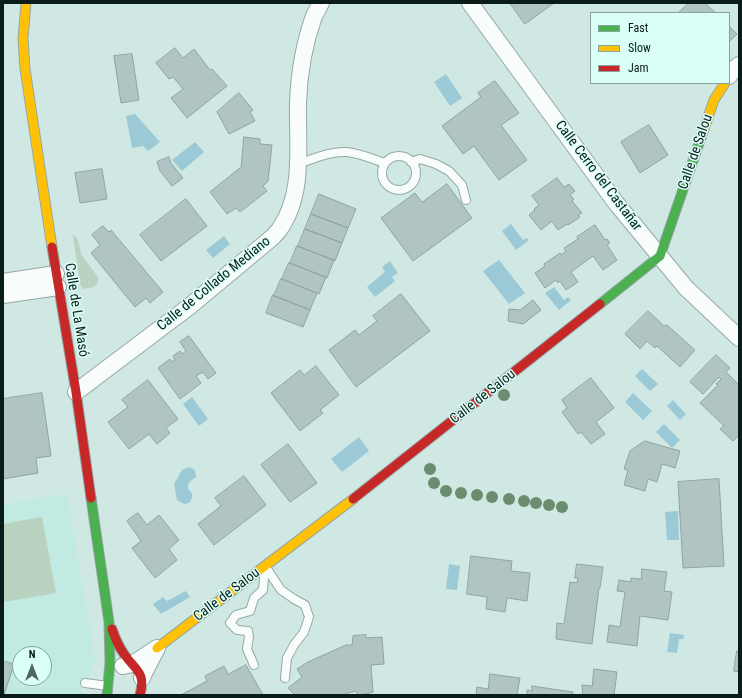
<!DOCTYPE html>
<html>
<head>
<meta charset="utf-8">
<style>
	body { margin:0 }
	#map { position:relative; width:742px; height:698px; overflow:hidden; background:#d0e8e4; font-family:"Roboto Condensed",sans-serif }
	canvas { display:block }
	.frame { position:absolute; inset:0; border:4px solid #0a1c19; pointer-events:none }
	.legend { position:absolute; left:590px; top:12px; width:140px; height:72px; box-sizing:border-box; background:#dafff7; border:1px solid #87a49e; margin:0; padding:5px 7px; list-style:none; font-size:12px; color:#0a1c19 }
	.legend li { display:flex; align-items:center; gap:8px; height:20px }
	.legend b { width:20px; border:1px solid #87a49e }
	.north { position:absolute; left:12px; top:646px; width:40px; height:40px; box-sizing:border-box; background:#dafff7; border:1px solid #87a49e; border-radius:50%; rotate:0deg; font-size:11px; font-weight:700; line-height:16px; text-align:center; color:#0a1c19 }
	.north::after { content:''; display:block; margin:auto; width:14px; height:18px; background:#4f6360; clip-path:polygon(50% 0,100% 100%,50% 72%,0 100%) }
</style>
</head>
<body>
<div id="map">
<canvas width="742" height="698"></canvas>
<div class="frame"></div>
<ul class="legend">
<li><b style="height:5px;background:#4caf50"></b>Fast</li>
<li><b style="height:5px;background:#ffc107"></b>Slow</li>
<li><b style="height:5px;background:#c62828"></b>Jam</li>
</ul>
<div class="north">N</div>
</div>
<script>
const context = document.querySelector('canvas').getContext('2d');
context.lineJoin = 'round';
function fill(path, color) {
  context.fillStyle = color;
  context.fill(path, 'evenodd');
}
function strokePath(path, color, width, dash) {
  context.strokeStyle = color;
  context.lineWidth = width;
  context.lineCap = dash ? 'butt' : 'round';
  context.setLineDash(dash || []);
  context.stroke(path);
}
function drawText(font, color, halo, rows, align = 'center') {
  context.font = font + ' "Roboto Condensed",sans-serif';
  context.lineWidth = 3;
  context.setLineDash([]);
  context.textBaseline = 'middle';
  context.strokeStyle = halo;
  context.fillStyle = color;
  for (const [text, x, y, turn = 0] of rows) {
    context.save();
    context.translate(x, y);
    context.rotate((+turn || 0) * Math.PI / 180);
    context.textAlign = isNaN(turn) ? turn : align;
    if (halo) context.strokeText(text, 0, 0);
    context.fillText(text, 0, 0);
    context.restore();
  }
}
const built = new Path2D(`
	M67 494 95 660 82 691 84 695H3V504ZM20 654H44V678H20Z`);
const green = new Path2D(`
	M74 235 78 240 81 254 98 277C99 281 97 284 94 287L83 289 80 284 73 236Z
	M42 517 56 593 3 602V524Z`);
const water = new Path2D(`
	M446 74 462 98 450 106 434 82Z
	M135 114 160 142 148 151 143 146 132 148 126 116Z
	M195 142 204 152 182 171 172 160Z
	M511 224 523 240 527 238 529 240 516 250 502 231Z
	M224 236 230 244 213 258 206 250Z
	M499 260 525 293 509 304 483 271Z
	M390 261 398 273 392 277 395 281 375 297 367 287 385 272 382 267Z
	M554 287 564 300 568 297 571 300 559 310 545 293Z
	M642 369 658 384 650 391 635 376Z
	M633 393 652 411 643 420 625 402Z
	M192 397 208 419 199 426 183 404Z
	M673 400 686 414 680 420 667 406Z
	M664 424 680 440 672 448 656 432Z
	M359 437 369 451 342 472 331 459Z
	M189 467 195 470 196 477C193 479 189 482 188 485 186 492 198 491 189 503L184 504 177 500 174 484 182 470Z
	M678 511 679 540H667L665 512Z
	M449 564 460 566 457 590 446 589Z
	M186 591 190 597 161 614 153 604 163 597 167 601Z
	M670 633 684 635 683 639H679L677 653 667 652Z`);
const building = new Path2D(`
	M510 3H554L525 24Z
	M689 3H705L716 13H678Z
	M729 26 737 34 729 42Z
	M175 48 183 58 194 49 210 70 212 69 227 86 187 118 171 98 183 89 173 77 169 79 156 63Z
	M132 54 139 100 121 103 114 56Z
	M495 81 519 113 501 125 527 160 499 180 474 146 463 154 442 126 481 97 478 93Z
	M239 93 253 110 250 112 255 121 229 134 217 112Z
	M649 125 668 155 640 173 621 142Z
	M244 137 260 139V144L272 145 268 181 263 186 267 191 240 212 236 208 227 214 210 192 241 167Z
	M169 157 171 163 183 178 172 186 160 171 157 162Z
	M102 169 107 199 80 203 75 173Z
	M557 178 564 187 569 184 575 191 570 195 574 199 572 201 582 213 578 215 580 217 568 225 567 224 558 230 552 221 541 230 529 215 535 210 534 209 539 205 532 196Z
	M447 184 472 218 413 261 381 218 415 193 422 202Z
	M319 194 356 209 348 228 311 214Z
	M186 199 207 226 161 261 140 235Z
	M311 214 348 228 342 243 305 229Z
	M595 225 605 240 607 239 610 243 607 245 617 260 603 270 593 256 571 272 578 282 566 290 560 281 558 283 556 280 545 288 535 273 545 266 544 264 560 253 561 255 566 251 564 248 578 239 577 237Z
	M103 226 109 232 111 230 163 292 150 303 146 298 135 307 91 253 100 245 92 235Z
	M305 229 342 243 335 261 298 246Z
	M297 246 334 260 327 278 290 263Z
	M289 263 326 277 319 294 282 279Z
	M281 279 317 293 310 310 274 296Z
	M401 294 430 331 356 387 329 350 355 330 359 335 377 321 373 316Z
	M273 295 310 310 303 327 266 313Z
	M533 300 541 310 523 324 508 321 509 309 520 310Z
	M648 311 664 326 667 325 695 350 680 367 657 346 655 348 647 341 640 349 625 334Z
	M189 336 216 373 208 379 203 372 196 376 201 383 180 399 158 368 170 359 172 362 175 360 173 356 180 351 182 354 186 351 180 342Z
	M716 355 730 368 726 372 739 385V435L733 441 720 429 724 426 700 403 718 385 716 384 721 379 719 377 703 394 690 382Z
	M316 366 339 395 320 410 323 413 300 431 271 393 300 370 304 375Z
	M591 378 614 408 596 422 605 434 591 444 581 432 578 434 562 412 567 408 562 400Z
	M148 380 178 419 166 428 170 433 157 444 149 434 129 449 108 422 128 407 122 400Z
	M42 393 51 456 36 458 38 473 3 479V399Z
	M645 441 680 451 675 468 662 464 657 482 648 479 645 491 624 485 628 470 624 469 630 451Z
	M288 444 317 483 290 502 261 465Z
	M244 476 266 505 214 545 198 524 221 506 215 498Z
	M719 479 724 566 683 568 678 482Z
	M138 513 147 525 159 515 179 540 169 549 177 560 155 578 132 548 141 541 127 521Z
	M471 556 512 561 511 571 530 573 527 601 507 598 505 612 486 609 487 597 467 594Z
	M577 564 603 567 600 588H599L592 644 556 639 557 623 564 624 570 582 577 583 578 578H575Z
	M642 569 667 572 664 591 672 592 668 620 640 616 637 646 607 642 609 625 620 627 625 592 617 591 619 580 631 582V578L641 579Z
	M366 635V638L382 637 384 664 371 665 373 692 362 695H358L356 691 341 695H295L288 688 302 677 297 669 308 662 346 645H352L353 636Z
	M737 651 739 652V672L734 671Z
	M3 661 14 664 4 695H3Z
	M246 665 263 695H181L207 681 205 676 224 666 228 674Z
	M594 669 617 672 614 695H583L582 685 592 686Z
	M490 674 520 678 517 695H476L477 687 488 689Z
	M532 686 573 692 572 695H527V690L532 691Z`);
const lane = new Path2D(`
	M382 173a17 17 0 1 1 34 0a17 17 0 1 1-34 0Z
	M411 162 420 159 436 164 449 171 462 185 466 200
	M298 164C313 159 330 151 346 152 359 153 373 159 385 163
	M254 665 247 649 249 637 248 631 237 630 230 623 236 615 250 611 254 598 263 590 265 566 281 590 294 599 305 605 309 617 304 632 294 645 287 658 285 678
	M85 683 108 686`);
const street = new Path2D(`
	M470 3 616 203 686 288 739 338
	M729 76 733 70 739 65
	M3 282 56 274
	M3 295 58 287
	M76 392 190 306 268 241C272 238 276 234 279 230 305 194 297 145 298 103 299 74 304 44 314 16 316 12 319 7 321 3
	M123 666 133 664 157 648 145 671 142 678`);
const fast = new Path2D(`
	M600 304 660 256 704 129
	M91 498 109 622 110 663 107 695`);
const slow = new Path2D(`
	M26 3 23 39 25 69 52 247
	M704 129 714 100 725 83
	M157 648 353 499`);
const jam = new Path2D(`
	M52 247 76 392 91 498
	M353 499 600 304
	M112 629C115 638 119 647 124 654 136 671 146 672 140 695`);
const trees = [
	[504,395],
	[430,469],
	[434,483],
	[446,491],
	[461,493],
	[477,495],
	[492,497],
	[509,499],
	[524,501],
	[536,503],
	[549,505],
	[562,507]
];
const streetNames = [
	["Calle de Salou",696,152,-71],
	["Calle Cerro del Castañar",598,176,53],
	["Calle de Collado Mediano",214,284,-39],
	["Calle de La Masó",76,310,81],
	["Calle de Salou",483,397,-38],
	["Calle de Salou",227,595,-37]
];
fill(built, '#c1eae2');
fill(green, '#bad2c0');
fill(water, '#9cc9d6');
fill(building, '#b1c4c4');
strokePath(building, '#90a3a2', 1);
strokePath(lane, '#95a8a5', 10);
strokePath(street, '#95a8a5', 18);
strokePath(fast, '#95a8a5', 11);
strokePath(slow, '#95a8a5', 11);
strokePath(jam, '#95a8a5', 11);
strokePath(lane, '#f8fcfb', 8);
strokePath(street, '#f8fcfb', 16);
strokePath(fast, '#4caf50', 9);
strokePath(slow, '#ffc107', 9);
strokePath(jam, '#c62828', 9);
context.fillStyle = '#6a8d6f';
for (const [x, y] of trees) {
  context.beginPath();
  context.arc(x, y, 6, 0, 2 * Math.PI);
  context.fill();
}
drawText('14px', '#0a1c19', '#dafff7', streetNames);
</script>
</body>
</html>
